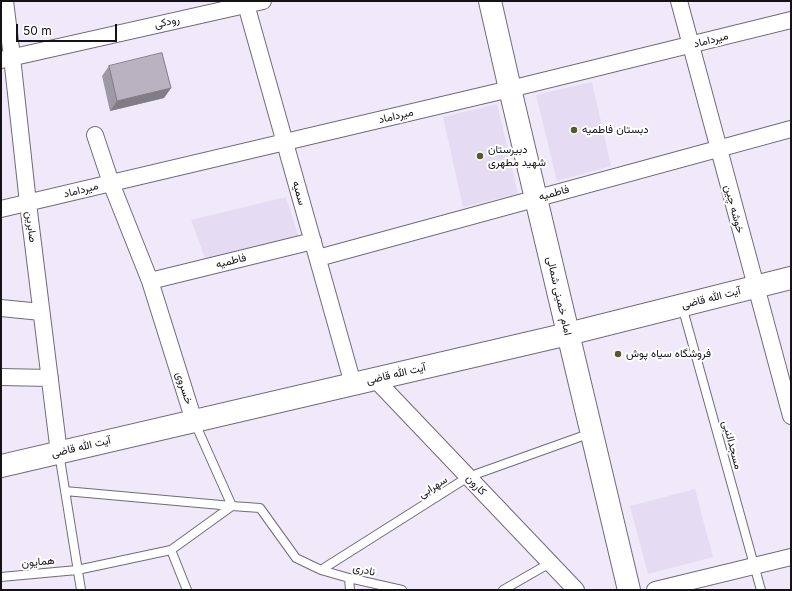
<!DOCTYPE html>
<html>
<head>
<meta charset="utf-8">
<style>
	body { margin:0 }
	#map { position:relative; width:792px; height:591px; overflow:hidden; background:#efe9f9; font-family:Inter,sans-serif }
	canvas { display:block }
	.frame { position:absolute; inset:0; border:2px solid #141217; pointer-events:none }
	.scale { position:absolute; left:16px; top:24px; width:101px; height:18px; box-sizing:border-box; border:2px solid #141217; border-top:0; padding-left:5px; font-size:12px; line-height:14px; white-space:nowrap; color:#141217; -webkit-text-stroke:3px #fff; paint-order:stroke }
</style>
</head>
<body>
<div id="map">
<canvas width="792" height="591"></canvas>
<div class="frame"></div>
<div class="scale">50 m</div>
</div>
<script>
const context = document.querySelector('canvas').getContext('2d');
context.lineJoin = 'round';
function fill(path, color) {
  context.fillStyle = color;
  context.fill(path, 'evenodd');
}
function strokePath(path, color, width, dash) {
  context.strokeStyle = color;
  context.lineWidth = width;
  context.lineCap = dash ? 'butt' : 'round';
  context.setLineDash(dash || []);
  context.stroke(path);
}
function drawText(font, color, halo, rows, align = 'center') {
  context.font = font + ' Inter,Vazirmatn,sans-serif';
  context.lineWidth = 4;
  context.setLineDash([]);
  context.textBaseline = 'middle';
  context.strokeStyle = halo;
  context.fillStyle = color;
  for (const [text, x, y, turn = 0] of rows) {
    context.save();
    context.translate(x, y);
    context.rotate((+turn || 0) * Math.PI / 180);
    context.textAlign = isNaN(turn) ? turn : align;
    if (halo) context.strokeText(text, 0, 0);
    context.fillText(text, 0, 0);
    context.restore();
  }
}
const built = new Path2D(`
	M592 82 611 166 557 181 536 95Z
	M497 104 518 194 463 207 443 117Z
	M286 197 299 238 206 261 191 220Z
	M695 489 713 557 648 574 630 506Z`);
const service = new Path2D(`
	M682 306 761 590
	M194 421 232 506 260 508 296 558 321 570 468 477 591 433
	M59 453 81 590
	M65 491 232 506
	M171 550 187 590
	M321 570 349 578 402 590
	M1 577 77 570 171 550 232 506
	M349 578 350 590
	M503 590 550 563`);
const minor = new Path2D(`
	M5 1 12 57 28 203 59 453
	M245 1 353 384
	M679 1 791 416
	M1 60 263 1
	M95 135 111 183 150 281 194 421
	M1 209 510 89 791 20
	M318 258 791 129
	M150 281 313 241
	M1 308 41 312
	M1 377 50 378
	M375 379 576 590
	M655 590 791 557`);
const secondary = new Path2D(`
	M490 1 510 89 629 590
	M1 466 568 334 791 278`);
const wall = new Path2D(`
	M109 66 171 88 164 98 110 111 102 76Z`);
const shadedWall = new Path2D(`
	M171 88 164 98 110 111 117 101Z`);
const building = new Path2D(`
	M162 53 171 88 117 101 109 66Z`);
const markers = [
	[574,130,4,"#545b29"],
	[480,156,4,"#545b29"],
	[618,354,4,"#545b29"]
];
const streetNames = [
	["رودکی",167,22,-13],
	["میرداماد",711,40,-14],
	["میرداماد",396,116,-13],
	["میرداماد",81,190,-14],
	["سمیه",299,193,74],
	["فاطمیه",554,193,-15],
	["خوشه چین",734,209,75],
	["صابرین",31,227,83],
	["فاطمیه",231,261,-14],
	["امام خمینی شمالی",559,296,77],
	["آیت الله قاضی",711,298,-14],
	["آیت الله قاضی",396,374,-13],
	["خسروی",184,388,72],
	["مسجدالنبی",732,445,75],
	["آیت الله قاضی",81,447,-13],
	["کارون",476,485,46],
	["سهرابی",433,487,-32],
	["همایون",38,562,-5],
	["نادری",364,570,13]
];
const poiNames = [
	["دبستان فاطمیه",582,130],
	["دبیرستان",488,150],
	["شهید مطهری",488,163],
	["فروشگاه سیاه پوش",626,354]
];
fill(built, '#e5dcf3');
strokePath(service, '#716b79', 10);
strokePath(minor, '#716b79', 18);
strokePath(secondary, '#716b79', 24);
strokePath(service, '#fff', 8);
strokePath(minor, '#fff', 16);
strokePath(secondary, '#fff', 22);
fill(wall, '#9e99a6');
fill(shadedWall, '#817d87');
fill(building, '#b8b2c1');
strokePath(building, '#817d87', 1);
for (const [x, y, r, color] of markers) {
  const dot = new Path2D();
  dot.arc(x, y, r, 0, 2 * Math.PI);
  context.fillStyle = color;
  context.fill(dot);
  strokePath(dot, '#fff', 1.5);
}
drawText('11px', '#141217', '#fff', streetNames);
drawText('11px', '#141217', '#fff', poiNames, 'left');
</script>
</body>
</html>
